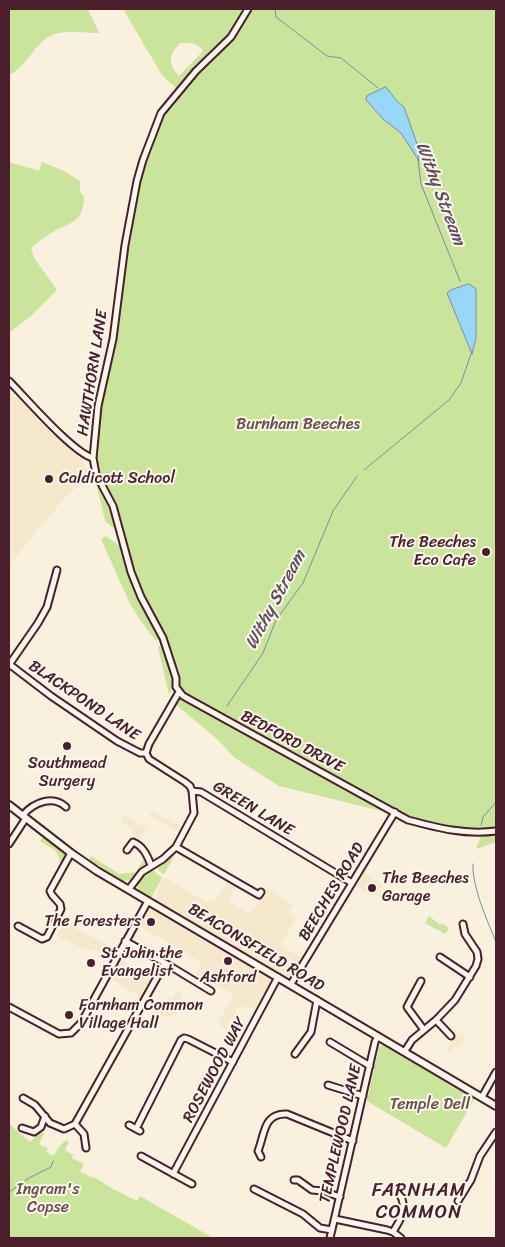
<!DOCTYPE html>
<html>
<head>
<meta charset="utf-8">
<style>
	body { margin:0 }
	#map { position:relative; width:505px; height:1247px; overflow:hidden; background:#f9f0dd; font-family:Sriracha,sans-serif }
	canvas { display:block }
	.frame { position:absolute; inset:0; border:10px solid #4a1f2b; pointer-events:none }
</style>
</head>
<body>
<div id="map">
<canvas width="505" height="1247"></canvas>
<div class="frame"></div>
</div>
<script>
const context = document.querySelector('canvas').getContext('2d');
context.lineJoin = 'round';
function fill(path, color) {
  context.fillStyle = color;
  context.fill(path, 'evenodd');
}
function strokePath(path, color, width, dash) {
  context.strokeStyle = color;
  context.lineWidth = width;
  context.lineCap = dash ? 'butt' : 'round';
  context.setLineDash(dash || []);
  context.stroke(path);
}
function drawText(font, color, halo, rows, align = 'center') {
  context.font = font + ' Sriracha,sans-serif';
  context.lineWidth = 4;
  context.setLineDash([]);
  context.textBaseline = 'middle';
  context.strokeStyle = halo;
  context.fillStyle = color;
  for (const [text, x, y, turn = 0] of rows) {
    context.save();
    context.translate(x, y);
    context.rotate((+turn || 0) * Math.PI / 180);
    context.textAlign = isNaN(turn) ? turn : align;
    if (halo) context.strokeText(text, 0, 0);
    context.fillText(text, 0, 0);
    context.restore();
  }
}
const built = new Path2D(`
	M9 391 34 412 81 458 92 477 77 487 61 502 9 565Z
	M152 811 182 827 179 833 149 816Z
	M124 814 142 826 148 827 140 839 132 834V829L120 821Z
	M363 872 383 885 375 898 355 885Z
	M164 877 209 903 211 901 214 902 228 881 237 886 228 901 250 914 267 888 294 905 289 913 297 917 281 945 302 958 290 978 278 971 256 1009 253 1007 248 1008 239 1006 225 1030 218 1022 234 994 195 974 201 962 138 925 157 896V890Z
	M64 923 116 949 113 956 91 950H85L57 936Z
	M120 960 130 966 129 968 151 981 143 998 109 978Z
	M176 991 183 995 171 1017 166 1015 165 1018 146 1007 149 1001 162 1007 168 996 172 998Z
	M458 1032 466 1037 458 1049 454 1047 451 1053 447 1049Z`);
const green = new Path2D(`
	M9 9H88L99 33C87 33 72 30 59 33 36 37 29 66 9 75Z
	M123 9H246C229 41 202 64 177 89L162 75ZM180 43C190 43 197 42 203 51L179 76C167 63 169 55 180 43Z
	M250 9H496V829C466 833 437 826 408 816L183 694 181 689 180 672 139 588 130 563 115 503 100 476 96 448 100 406 111 357 140 172 159 119 174 98 211 59 232 39 241 27Z
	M9 162 39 171 42 162 64 171 80 181V192L84 197C83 223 72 221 53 232 46 236 38 242 31 248L34 258 57 290 31 316 9 333Z
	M96 483 99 484 110 504 117 531 105 521Z
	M106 536 121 547 136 590 160 640H155L143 624 130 604 101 539Z
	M162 643C169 657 179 682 169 695L158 647Z
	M177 698H182L389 811 390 813 279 786 235 758 218 740 174 703Z
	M496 832V842L476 849 481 836Z
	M43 837 65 854 63 863 61 864 56 851 40 841Z
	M175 855 164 874 159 871 158 868Z
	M91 856 119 874 136 872 144 859 146 863 133 879 124 881 89 860Z
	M153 870 162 878 151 898C148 896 143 894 140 891 132 883 145 871 153 870Z
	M429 916 440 925 442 923 449 928 445 934 425 923Z
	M383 1045 475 1098 446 1148 367 1101 379 1047Z
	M9 1124 30 1142 40 1132 44 1134 39 1144 48 1148 46 1152 54 1156 58 1148 66 1140 69 1142 65 1150 73 1155 72 1158 84 1164 80 1172 93 1178 94 1177 113 1189 137 1201 140 1196 213 1238H9Z`);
const water = new Path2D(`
	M386 87 396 100 404 107 417 144 419 161 401 133 383 119 366 100 367 96Z
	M469 284 476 289V338L472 354 447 293 451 290Z`);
const stream = new Path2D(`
	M275 9 276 17 327 56 341 58 378 88
	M418 159 421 184 460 281
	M364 470 449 400 461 383 472 351
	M227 706 263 653 276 620 303 583 333 511 357 476
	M481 825 483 817 496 802
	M473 864C472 887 487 920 496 942
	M9 1192 29 1178 51 1167 53 1161`);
const minor = new Path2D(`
	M248 9 231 37 196 71 161 113 143 160 137 181 125 245 113 339 98 406 93 458 96 474 113 506 131 572 141 597 163 638 176 678V687L183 696 408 820C438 828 465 835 496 831
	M9 381C26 398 73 453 93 458
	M9 664 51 696 117 741 140 753H146
	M9 665 38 623 47 607 57 570
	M146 753 149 759 185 782 190 786 192 791 201 792 352 883
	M146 753 149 744 179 692
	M23 815C34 802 53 795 66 807
	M9 844 26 818
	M176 847 259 895 261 892
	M127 850 133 842C143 846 147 855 151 865
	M129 889 142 872 163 859 176 847 194 813 192 791
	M18 926 42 939 47 937 61 909 60 904 52 895 50 891 71 853
	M125 941 165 963 211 991
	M440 957 470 977
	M421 981 407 1007 424 1030
	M291 984 395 812
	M9 1007 59 1034 71 1033 81 1023 148 901
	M436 1020 451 1036
	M330 1042 370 1066
	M405 1051 412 1040 436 1020 455 1000 476 966 478 959 477 952 465 934 463 924
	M295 1054 311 1032 317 1000
	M328 1085 363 1096
	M482 1097 496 1072
	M23 1098 35 1105 50 1123 64 1129 75 1124 165 963
	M75 1124 84 1134 86 1148
	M129 1125 140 1131
	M22 1128 34 1132 41 1127 45 1116
	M136 1129 181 1040 184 1038 188 1039 233 1062
	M141 1156 192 1184
	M261 1157 258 1151C265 1134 263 1113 287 1114L353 1141
	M173 1174 278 977
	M294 1180H298L312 1190 323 1191 340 1197
	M254 1189 303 1214 320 1228 332 1230
	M458 1201 471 1180 480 1156 496 1132
	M335 1219 387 1230 393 1232 401 1238
	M393 1232C400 1220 408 1209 400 1195
	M330 1238 375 1042 378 1036`);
const major = new Path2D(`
	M9 805 71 853 97 871 496 1106`);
const markers = [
	[49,479,5,"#4a1f2b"],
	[486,552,5,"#4a1f2b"],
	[67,746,5,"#4a1f2b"],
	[372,888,5,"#4a1f2b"],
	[151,922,5,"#4a1f2b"],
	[228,961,5,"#4a1f2b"],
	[91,963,5,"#4a1f2b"],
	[69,1015,5,"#4a1f2b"]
];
const streetNames = [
	["HAWTHORN LANE",93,373,-81],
	["BLACKPOND LANE",84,701,34],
	["BEDFORD DRIVE",292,742,28],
	["GREEN LANE",253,809,31],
	["BEECHES ROAD",332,892,-59],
	["BEACONSFIELD ROAD",256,948,31],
	["ROSEWOOD WAY",215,1070,-62],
	["TEMPLEWOOD LANE",341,1134,-77]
];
const parkNames = [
	["Burnham Beeches",298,425],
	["Temple Dell",430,1105],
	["Ingram's",48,1190],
	["Copse",48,1208]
];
const poiNames = [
	["Caldicott School",59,479],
	["The Beeches",476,543,"right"],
	["Eco Cafe",476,561,"right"],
	["Southmead",67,764,"center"],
	["Surgery",67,782,"center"],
	["The Beeches",382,879],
	["Garage",382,897],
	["The Foresters",141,922,"right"],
	["St John the",101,954],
	["Evangelist",101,972],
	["Ashford",228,978,"center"],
	["Farnham Common",79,1006],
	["Village Hall",79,1024]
];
const waterNames = [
	["Withy Stream",440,194,69],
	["Withy Stream",276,600,-62]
];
const quarterNames = [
	["FARNHAM",419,1191],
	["COMMON",419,1213]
];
fill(built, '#f6e8cc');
fill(green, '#cae49b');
fill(water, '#99d7fa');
strokePath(water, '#798da7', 1);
strokePath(stream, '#798da7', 1);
strokePath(minor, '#4a1f2b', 9);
strokePath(major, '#4a1f2b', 10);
strokePath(minor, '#fbf7ec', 5);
strokePath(major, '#fbf7ec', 6);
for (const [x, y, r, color] of markers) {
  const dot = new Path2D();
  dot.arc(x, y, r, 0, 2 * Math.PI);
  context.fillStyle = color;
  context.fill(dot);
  strokePath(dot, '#fbf7ec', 2);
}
drawText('16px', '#4a1f2b', '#fbf7ec', streetNames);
drawText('16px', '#6a5047', '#fbf7ec', parkNames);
drawText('16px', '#4a1f2b', '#fbf7ec', poiNames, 'left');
drawText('italic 18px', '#5e4d5f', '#fbf7ec', waterNames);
context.letterSpacing = '1px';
drawText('19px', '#4a1f2b', '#fbf7ec', quarterNames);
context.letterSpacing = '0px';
</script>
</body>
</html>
